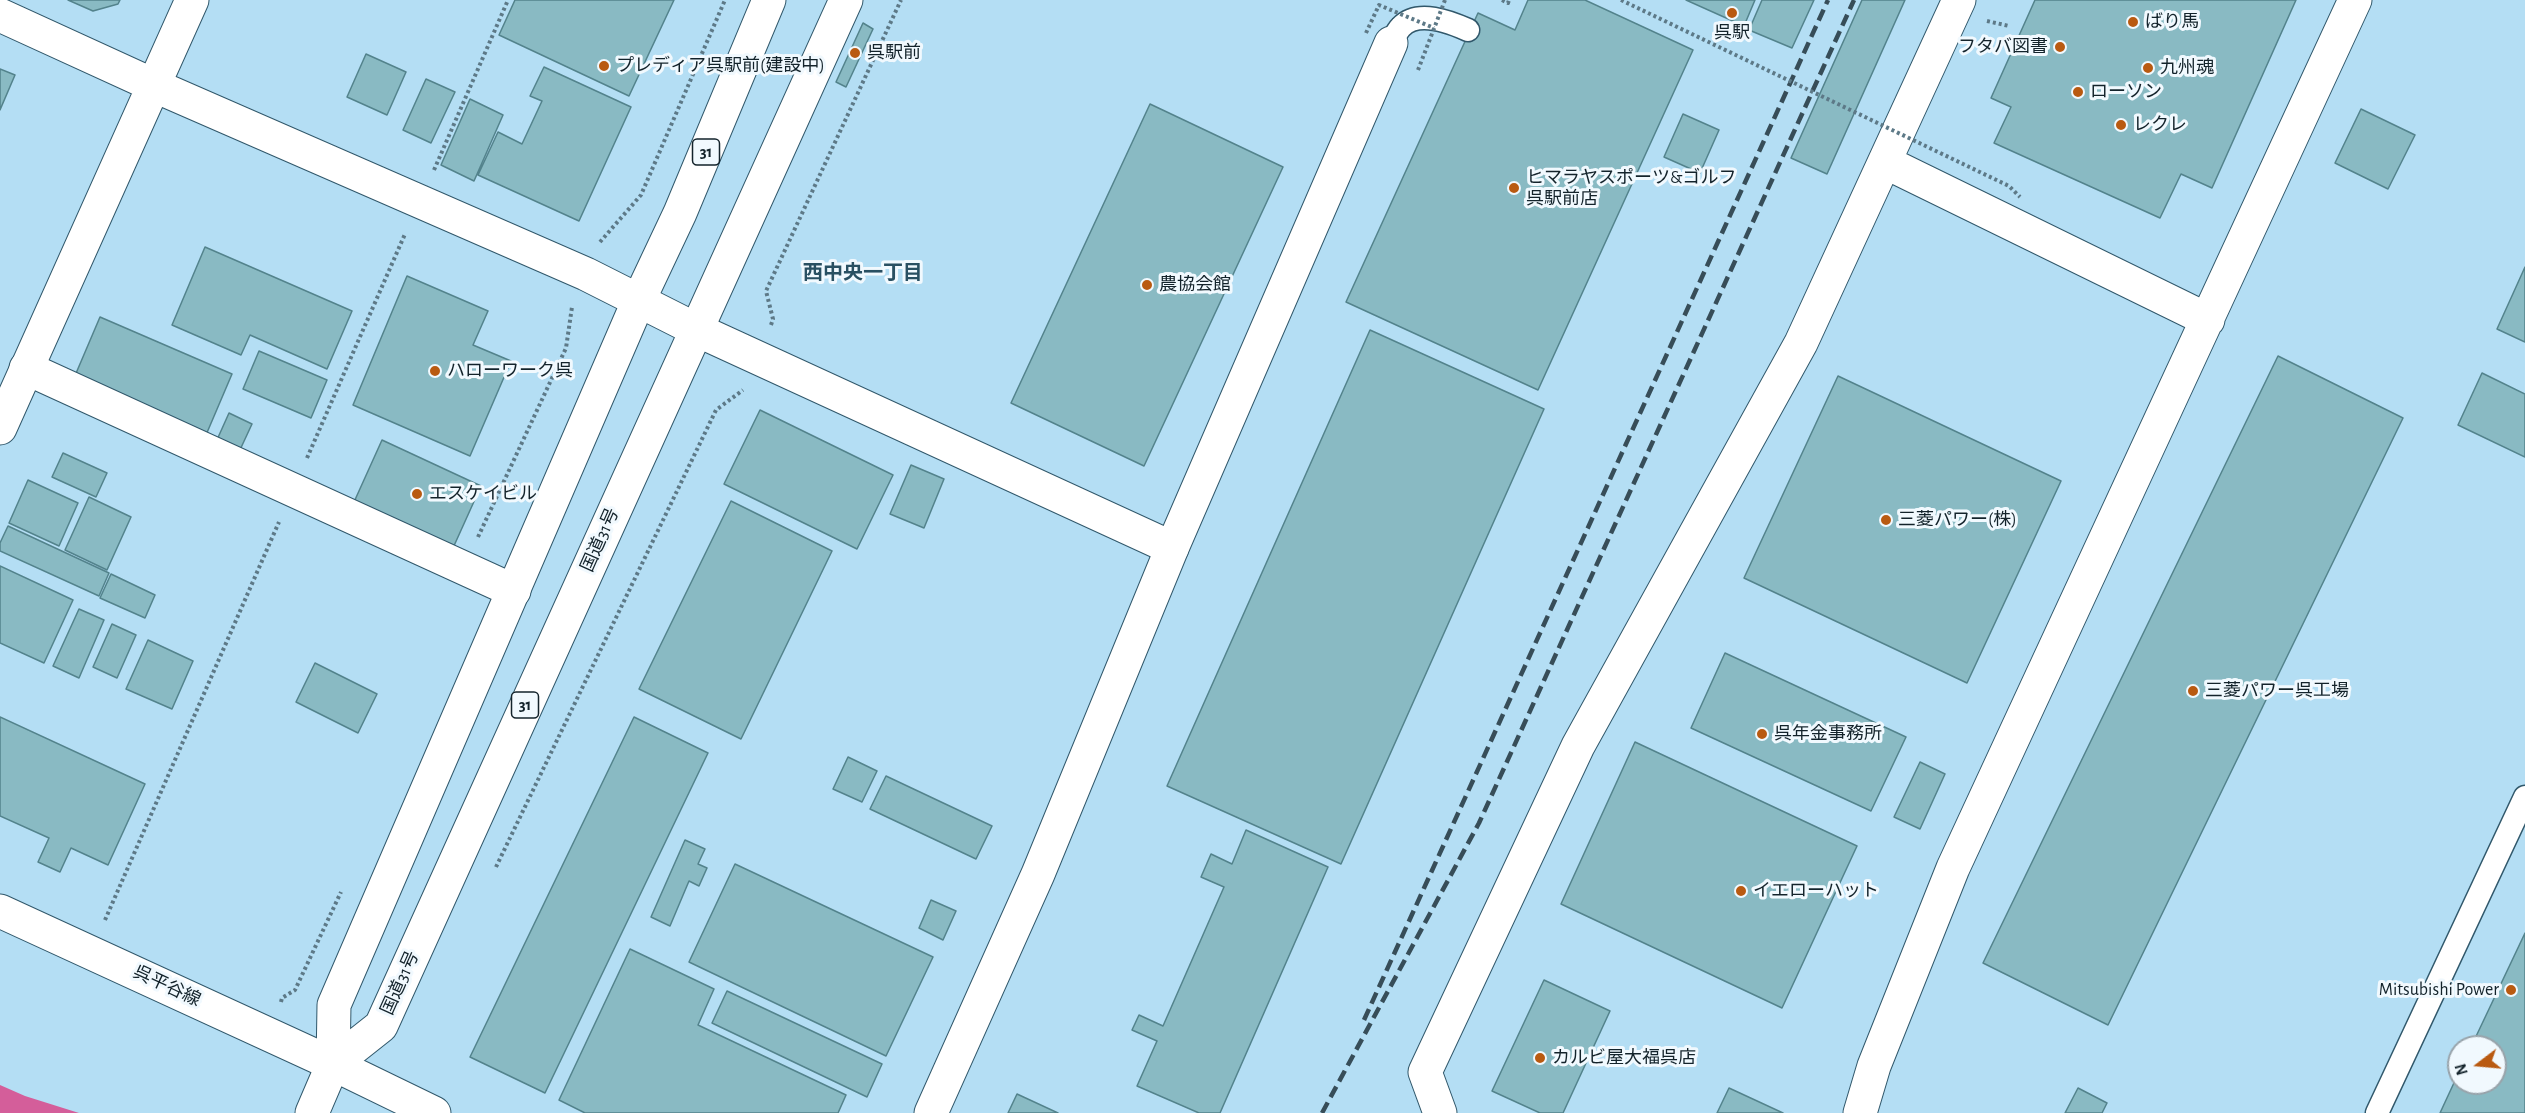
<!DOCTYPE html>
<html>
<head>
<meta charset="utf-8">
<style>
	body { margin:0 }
	#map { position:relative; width:2525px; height:1113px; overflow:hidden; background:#b4def4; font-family:"Alegreya Sans",sans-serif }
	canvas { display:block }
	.north { position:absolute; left:2447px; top:1035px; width:60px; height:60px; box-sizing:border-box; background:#f1f9fe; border:2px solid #98a3aa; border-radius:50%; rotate:254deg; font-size:16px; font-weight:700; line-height:24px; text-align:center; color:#13232b }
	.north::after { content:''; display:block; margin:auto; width:21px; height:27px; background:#b95a11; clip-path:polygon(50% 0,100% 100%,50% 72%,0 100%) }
</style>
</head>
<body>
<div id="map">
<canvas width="2525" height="1113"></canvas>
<div class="north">N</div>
</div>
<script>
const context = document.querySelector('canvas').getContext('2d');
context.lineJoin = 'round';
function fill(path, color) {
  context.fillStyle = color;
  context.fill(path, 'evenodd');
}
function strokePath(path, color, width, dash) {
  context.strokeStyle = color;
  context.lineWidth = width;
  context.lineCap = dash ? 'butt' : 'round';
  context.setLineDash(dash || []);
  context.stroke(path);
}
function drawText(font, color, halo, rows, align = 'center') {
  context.font = font + ' "Alegreya Sans","Noto Sans JP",sans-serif';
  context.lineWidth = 6;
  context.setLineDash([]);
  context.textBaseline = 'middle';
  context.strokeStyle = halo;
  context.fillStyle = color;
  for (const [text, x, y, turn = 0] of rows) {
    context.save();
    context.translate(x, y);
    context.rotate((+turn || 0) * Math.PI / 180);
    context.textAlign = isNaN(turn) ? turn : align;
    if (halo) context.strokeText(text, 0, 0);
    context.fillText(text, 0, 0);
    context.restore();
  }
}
const water = new Path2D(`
	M0 1085 25 1096 79 1113H0Z`);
const building = new Path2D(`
	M68 0H120L118 4 93 11Z
	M515 0H674L629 96 499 35Z
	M1528 0H1585L1693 50 1538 390 1346 302 1478 13 1515 30Z
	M1686 0H1755L1744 26Z
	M1762 0H1814L1792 48 1749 30Z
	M1862 0H1905L1827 174 1791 158Z
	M2035 0H2296L2212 188 2181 174 2160 218 1994 143 2011 107 1991 98Z
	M863 23 873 29 846 87 836 82Z
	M366 54 406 72 387 115 347 97Z
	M544 67 631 107 579 221 478 175 498 132 522 144 542 101 530 96Z
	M0 69 15 75 0 110Z
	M426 79 455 92 431 143 403 130Z
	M470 99 503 115 474 181 441 165Z
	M1150 104 1283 167 1144 466 1011 403Z
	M2361 109 2415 135 2388 189 2335 163Z
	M1683 114 1719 130 1700 173 1664 157Z
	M205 247 352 311 327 369 250 335 241 355 172 325Z
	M2525 267V342L2497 329Z
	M407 276 488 311 473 345 511 361 470 456 353 405Z
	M100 317 232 374 206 435 74 378Z
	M1370 330 1544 409 1341 864 1167 786Z
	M259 351 327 380 311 418 243 389Z
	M2278 356 2403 418 2108 1025 1983 963Z
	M2482 373 2525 394V457L2458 425Z
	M1838 376 2061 481 1967 683 1744 578Z
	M760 410 893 475 857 549 724 484Z
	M229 413 252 424 239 452 216 442Z
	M382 440 481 486 453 548 354 502Z
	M63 453 107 473 96 497 52 477Z
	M911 465 944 479 924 528 890 514Z
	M28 480 78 503 59 546 9 523Z
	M89 497 131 517 107 570 65 550Z
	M731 501 832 551 741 739 639 689Z
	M8 526 109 573 99 596 0 551V543Z
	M0 566 73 600 44 663 0 643Z
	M111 574 155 595 145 618 100 598Z
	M79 609 104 620 79 678 53 666Z
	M112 624 136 635 117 678 93 667Z
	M148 640 193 661 172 709 126 689Z
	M1725 653 1906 737 1871 811 1691 728Z
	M315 663 377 694 358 733 296 702Z
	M0 717 145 784 108 865 71 848 60 872 38 862 49 838 0 816Z
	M634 717 708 753 545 1093 470 1057Z
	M1635 742 1857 846 1782 1008 1561 904Z
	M848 757 877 771 862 802 833 789Z
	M1920 762 1945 774 1920 829 1894 817Z
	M886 776 992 826 976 859 870 809Z
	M1246 830 1328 867 1220 1113H1199L1137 1086 1157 1041 1132 1030 1139 1015 1163 1026 1224 887 1201 877 1211 854 1232 864Z
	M685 840 705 849 698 864 707 868 699 886 689 881 670 926 651 917Z
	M735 864 933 957 886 1056 689 962Z
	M931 900 956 911 943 940 919 928Z
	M2525 933V1113H2440L2459 1072V1083H2495V1047H2471Z
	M630 949 714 989 698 1025 846 1095 838 1113H585L559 1100Z
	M1544 980 1610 1011 1563 1113H1540L1492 1091Z
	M727 991 882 1064 867 1097 712 1023Z
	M1729 1088 1783 1113H1717Z
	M2078 1088 2107 1103 2102 1113H2065Z
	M1017 1094 1058 1113H1008Z`);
const path = new Path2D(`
	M1502 0 1508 3 1509 0
	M1987 21 2009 26
	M434 170 508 0
	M600 242 641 195 725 0
	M771 325 773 319 766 291 901 0
	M307 458 405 234
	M478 537 566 348 572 307
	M496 867 716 410 743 390
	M105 920 279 522
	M281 1002 282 998 295 990 341 892`);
const service = new Path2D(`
	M1391 43C1394 38 1397 31 1401 27 1418 9 1450 22 1468 30
	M2377 1113 2525 797`);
const minor = new Path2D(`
	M26 368 514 591
	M1172 548 1391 43`);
const tertiary = new Path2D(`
	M0 15 153 85 586 274 695 329 1172 548 1038 874 931 1113
	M1885 162 2208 320
	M0 428 192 0
	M333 1064 434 1113
	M1440 1113 1425 1072 1578 746 1801 343 1959 0
	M1860 1113 1874 1066 1953 868 2355 0`);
const primary = new Path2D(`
	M0 911 333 1064`);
const trunk = new Path2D(`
	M333 1064 381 1026 846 0
	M312 1113 333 1064 334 1005 638 302 680 213 769 0`);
const rail = new Path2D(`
	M1364 1020 1828 0
	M1322 1113 1479 823 1854 0`);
const pathBridge = new Path2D(`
	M1621 0 2009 186 2020 197
	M1366 33 1379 5 1434 28
	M1418 70 1445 0`);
const markers = [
	[1732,13,6,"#b95a11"],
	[2133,22,6,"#b95a11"],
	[2060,47,6,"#b95a11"],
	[855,53,6,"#b95a11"],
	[604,66,6,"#b95a11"],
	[2148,68,6,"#b95a11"],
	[2078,92,6,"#b95a11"],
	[2121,125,6,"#b95a11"],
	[1514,188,6,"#b95a11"],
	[1147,285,6,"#b95a11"],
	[435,371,6,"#b95a11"],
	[417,494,6,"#b95a11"],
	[1886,520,6,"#b95a11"],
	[2193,691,6,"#b95a11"],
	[1762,734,6,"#b95a11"],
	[1741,891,6,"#b95a11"],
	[2511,990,6,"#b95a11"],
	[1540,1058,6,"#b95a11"]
];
const shields = [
	[706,152,27],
	[525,705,27]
];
const shieldNames = [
	["31",706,152],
	["31",525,705]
];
const poiNames = [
	["ばり馬",2145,22],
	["呉駅",1732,33,"center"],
	["フタバ図書",2048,47,"right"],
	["呉駅前",867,53],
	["プレディア呉駅前(建設中)",616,66],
	["九州魂",2160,68],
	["ローソン",2090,92],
	["レクレ",2133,125],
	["ヒマラヤスポーツ&ゴルフ",1526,178],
	["呉駅前店",1526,199],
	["農協会館",1159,285],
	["ハローワーク呉",447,371],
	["エスケイビル",429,494],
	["三菱パワー(株)",1898,520],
	["三菱パワー呉工場",2205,691],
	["呉年金事務所",1774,734],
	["イエローハット",1753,891],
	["Mitsubishi Power",2499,990,"right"],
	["カルビ屋大福呉店",1552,1058]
];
const streetNames = [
	["国道31号",600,540,-66],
	["国道31号",400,983,-66],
	["呉平谷線",167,986,25]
];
const neighbourhoodNames = [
	["西中央一丁目",863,273]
];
fill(water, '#d45e9a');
fill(building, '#89bac3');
strokePath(building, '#53838c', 1.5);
strokePath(service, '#31586b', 25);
strokePath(minor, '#31586b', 35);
strokePath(tertiary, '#31586b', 35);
strokePath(primary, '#31586b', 35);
strokePath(trunk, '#31586b', 35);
strokePath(path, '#5d7987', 4, [3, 3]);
strokePath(service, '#fff', 22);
strokePath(minor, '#fff', 33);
strokePath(tertiary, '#fff', 33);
strokePath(primary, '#fff', 33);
strokePath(trunk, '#fff', 33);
strokePath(rail, '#374d58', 4.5, [12, 6]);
strokePath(pathBridge, '#5d7987', 4, [3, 3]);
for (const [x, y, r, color] of markers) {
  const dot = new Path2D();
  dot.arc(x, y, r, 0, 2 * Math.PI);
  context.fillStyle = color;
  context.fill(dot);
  strokePath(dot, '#f1f9fe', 2);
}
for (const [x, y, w] of shields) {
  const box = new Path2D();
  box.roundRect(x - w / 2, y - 13, w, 26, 4.5);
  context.fillStyle = '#f1f9fe';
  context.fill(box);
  strokePath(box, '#13232b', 1.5);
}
drawText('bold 16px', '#13232b', null, shieldNames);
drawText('18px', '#13232b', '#f1f9fe', poiNames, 'left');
drawText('18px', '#13232b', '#f1f9fe', streetNames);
drawText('bold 20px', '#295062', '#f1f9fe', neighbourhoodNames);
</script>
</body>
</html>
